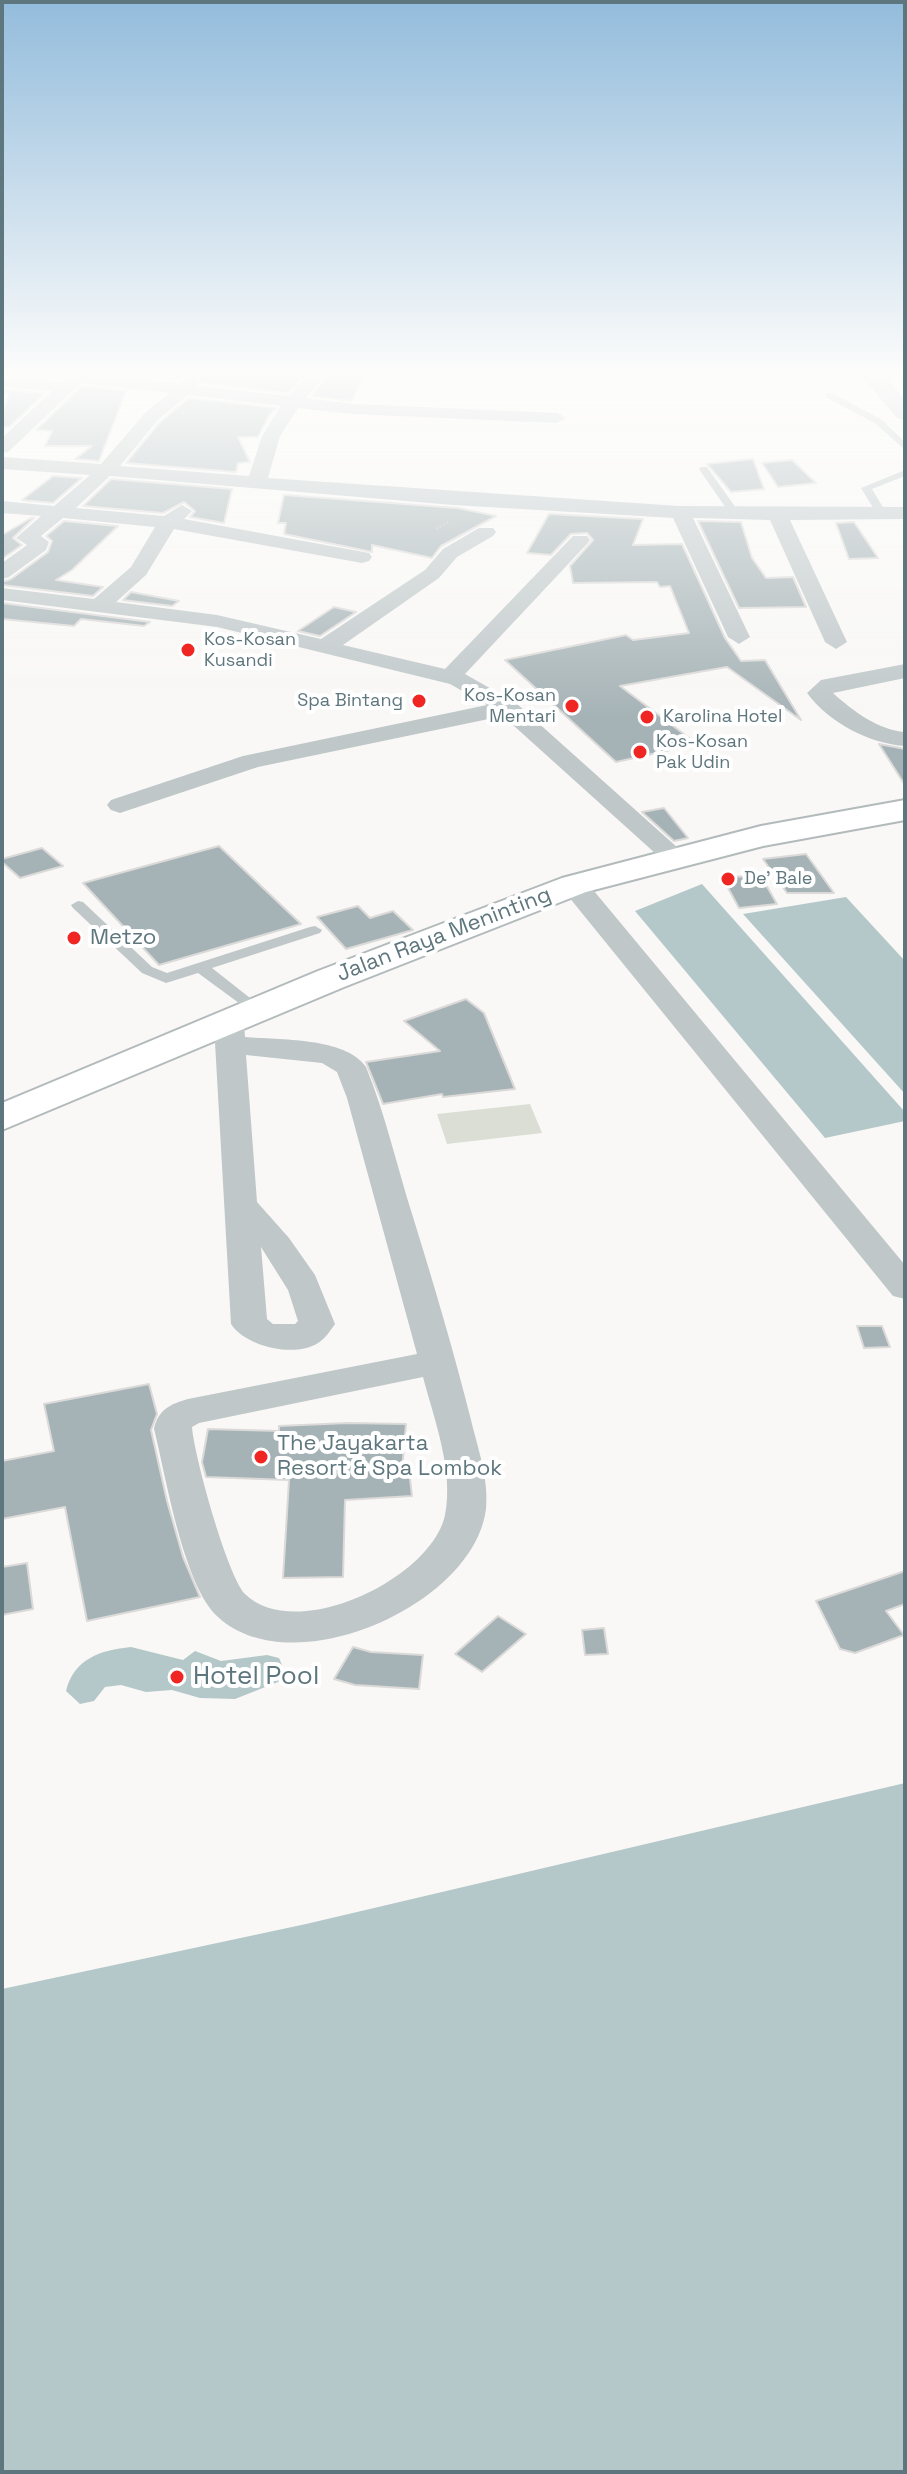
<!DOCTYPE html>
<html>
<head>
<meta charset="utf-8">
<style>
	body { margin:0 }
	#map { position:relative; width:907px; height:2474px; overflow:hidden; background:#f9f8f6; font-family:"Space Grotesk",sans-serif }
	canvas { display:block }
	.frame { position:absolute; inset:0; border:4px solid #5e767d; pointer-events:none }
</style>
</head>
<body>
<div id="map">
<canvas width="907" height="2474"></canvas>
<div class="frame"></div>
</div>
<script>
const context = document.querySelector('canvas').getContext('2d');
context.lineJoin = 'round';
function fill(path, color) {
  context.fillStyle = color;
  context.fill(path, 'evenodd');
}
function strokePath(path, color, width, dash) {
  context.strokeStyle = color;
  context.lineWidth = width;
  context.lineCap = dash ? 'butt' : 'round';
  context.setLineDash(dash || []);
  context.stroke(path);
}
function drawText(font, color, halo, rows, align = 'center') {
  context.font = font + ' "Space Grotesk",sans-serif';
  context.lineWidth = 8;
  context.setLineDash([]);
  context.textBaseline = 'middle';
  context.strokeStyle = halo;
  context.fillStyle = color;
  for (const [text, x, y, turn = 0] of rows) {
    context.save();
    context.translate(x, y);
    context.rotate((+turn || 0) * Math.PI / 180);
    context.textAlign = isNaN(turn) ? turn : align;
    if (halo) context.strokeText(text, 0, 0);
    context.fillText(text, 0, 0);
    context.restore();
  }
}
const green = new Path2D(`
	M530 1104 542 1133 447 1144 437 1114Z`);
const water = new Path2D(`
	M702 884 905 1112V1121L825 1138 635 911Z
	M846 897 905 961V1094L743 914Z
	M131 1647 183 1660 195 1651 221 1661 267 1655 279 1658 285 1672 283 1680 235 1699 200 1698 172 1690 146 1692 121 1685 105 1687 94 1701 80 1704 66 1691C74 1659 100 1650 131 1647Z
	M905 1783V2472H2V1989L306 1924Z`);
const building = new Path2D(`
	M240 371 305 375 288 393 201 383 200 377 192 375 173 380 179 372 235 375Z
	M332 371H368L351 401 312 396Z
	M82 386 126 391 99 461 75 459 92 446H45L52 431 36 430Z
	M5 390 45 393 9 427H2V414L10 393H3Z
	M189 398 276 408 268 417 258 437H238L250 462 238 463 236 472 126 463 160 422Z
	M753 459 764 489 731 492 707 464Z
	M792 460 816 483 778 487 762 463Z
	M53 476 82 478 53 503 22 500Z
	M111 479 232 489 224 523 190 517 195 511 184 502 163 513 83 506Z
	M284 495 458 508 496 516 441 546 432 558 372 545V552L284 534 286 523H278Z
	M549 514 643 519 633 545 682 544 725 638 741 661 765 660 801 720 727 667 620 686 697 744 616 762 505 660 626 635 633 640 689 633 670 586 660 587 657 582 573 583 570 566 593 540 587 533 571 534 551 555 527 553Z
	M31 518H34L13 538 22 545 2 559V535Z
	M64 521 118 526 72 570 56 580 103 587 93 596 2 585V582L11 579 48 552 52 541 46 536Z
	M698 521 741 522 752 558 766 578 793 577 806 607 739 608Z
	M854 522 878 558 849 559 836 523Z
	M131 592 179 601 172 606 123 600Z
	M2 603 150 622 144 626 81 619 74 626 2 619Z
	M334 607 356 612 320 636 298 631Z
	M879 744 905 749V785Z
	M664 808 688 838 674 841 642 812Z
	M219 846 301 924 159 965 83 883Z
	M42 848 63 866 20 878 2 862V859Z
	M806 854 834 893H787L763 859Z
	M761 876 777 904 739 908 722 877Z
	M358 906 370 918 393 911 413 930 346 949 317 917Z
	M466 999 484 1013 515 1089 443 1097 442 1094 383 1104 366 1062 440 1051 404 1021Z
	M857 1326H882L890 1347 864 1348Z
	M149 1384 157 1414 151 1430 167 1501 183 1557 200 1597 87 1621 65 1507 2 1519V1461L54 1451 44 1404Z
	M348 1423 406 1424 402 1470H409L412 1496 345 1500 343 1577 283 1578 289 1480 206 1477 202 1462 208 1429 279 1431V1426Z
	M27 1563 33 1609 2 1615V1567Z
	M905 1571V1604L886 1611 904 1635 855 1653 840 1649 816 1601Z
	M498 1616 526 1634 482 1672 455 1654Z
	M604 1628 608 1654 585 1655 582 1630Z
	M353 1647 371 1652 423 1655 419 1689 355 1685 334 1679Z`);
const path = new Path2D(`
	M436 529 450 521`);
const service = new Path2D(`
	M826 393H832L882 420 905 442V450L876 424 826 397Z
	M701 467H707L741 515 740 517H732L699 469Z
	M905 470V476L872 489 887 514 878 516 861 488Z
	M78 901 83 902 152 967 167 973 310 927 315 926 322 930 320 933 212 968 264 1009 266 1012 264 1015 258 1017 198 973 166 983 142 973 73 908 71 905Z`);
const minor = new Path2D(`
	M73 371 180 384 192 378 198 379V386L289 396 312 371H329L306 398 353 404 557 413 566 418 557 423 353 414 298 408 280 436 268 478 679 506 905 507V519L790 520 847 642 836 649 825 642 770 520 693 518 750 637 739 644 728 637 673 518 453 505 110 476 76 508 164 516 182 505 192 511 184 519 369 553 372 557 369 561 362 563 174 529 146 575 116 602 217 615 321 639 425 570 443 549 479 528H493L496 532 493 536 457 557 439 578 343 645 445 669 573 536H587L590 540 587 544 465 674 516 703 688 857 684 863H666L503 716 258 767 120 813 111 810 107 805 111 800 243 756 487 705 450 684 217 627 2 600V588L94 599 131 567 155 527 63 518 41 536 49 542 46 550 9 577 2 579V563L27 545 16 538 41 516 2 513V501L54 506 90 475 2 469V457L101 464 146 412 170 393 81 383 8 452 2 453V438L52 391 2 387V377L62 382ZM188 395 281 406 262 436 249 476 120 466 158 420Z
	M905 664V678L833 693C853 711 878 730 905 732V746C870 744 828 722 807 693L821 680Z
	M574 877 584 879 905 1265V1299L893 1296 564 891 561 885 564 879Z
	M229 1016 240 1019 244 1025 245 1037C278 1040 346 1037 366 1067 386 1116 397 1167 413 1217 434 1285 454 1352 471 1420 478 1449 489 1479 486 1509 474 1606 291 1685 218 1617 183 1585 166 1476 154 1429 158 1410 170 1404 188 1399L417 1354 347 1098 337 1072 322 1063 246 1055 257 1202 289 1238 315 1275 335 1324C330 1331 325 1339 318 1343 295 1358 246 1347 231 1324L214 1025 218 1019ZM261 1247 288 1290 298 1321 295 1324H273L267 1319ZM423 1377C434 1419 454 1471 445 1515 432 1578 296 1644 245 1594 227 1575 194 1455 192 1427L199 1423Z`);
const tertiary = new Path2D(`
	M857 371H880L905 399V420L897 418Z`);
const trunk = new Path2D(`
	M905 800V820L763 846 586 892 344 987 2 1130V1103L318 971 562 878 761 826Z`);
const markers = [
	[188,650,8,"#ef2621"],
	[419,701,8,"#ef2621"],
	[572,706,8,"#ef2621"],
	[647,717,8,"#ef2621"],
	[640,752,8,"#ef2621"],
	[728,879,8,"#ef2621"],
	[74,938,8,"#ef2621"],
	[261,1457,8,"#ef2621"],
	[177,1677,8,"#ef2621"]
];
const farPoinames = [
	["Kos-Kosan",204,640],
	["Kusandi",204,661],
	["Kos-Kosan",556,696,"right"],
	["Mentari",556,717,"right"],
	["Spa Bintang",403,701,"right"],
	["Karolina Hotel",663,717],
	["Kos-Kosan",656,742],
	["Pak Udin",656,763],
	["De' Bale",744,879]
];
const streetNames = [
	["Jalan Raya Meninting",444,935,-21]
];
const poiNames = [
	["Metzo",90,938],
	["The Jayakarta",277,1444],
	["Resort & Spa Lombok",277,1469]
];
const nearPoinames = [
	["Hotel Pool",193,1677]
];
fill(green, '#daded5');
fill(water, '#b5c8c9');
fill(building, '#a6b3b6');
strokePath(building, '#dbdad9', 2);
strokePath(trunk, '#b3babc', 4);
strokePath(path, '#babfc1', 3, [2, 2]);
fill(service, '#bfc7c9');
fill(minor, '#bfc7c9');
fill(tertiary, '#bfc7c9');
fill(trunk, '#fff');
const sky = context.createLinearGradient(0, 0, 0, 717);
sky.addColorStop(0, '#93bcdc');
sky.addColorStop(0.52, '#fcfcfb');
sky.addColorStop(1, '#fcfcfb00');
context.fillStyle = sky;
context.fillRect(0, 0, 907, 717);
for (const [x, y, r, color] of markers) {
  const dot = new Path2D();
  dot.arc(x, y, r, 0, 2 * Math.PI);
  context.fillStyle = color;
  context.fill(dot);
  strokePath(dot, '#fff', 3);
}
drawText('18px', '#5e767d', '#fff', farPoinames, 'left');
drawText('22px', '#5e767d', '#fff', streetNames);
drawText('22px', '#5e767d', '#fff', poiNames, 'left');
drawText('26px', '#5e767d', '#fff', nearPoinames, 'left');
</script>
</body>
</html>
